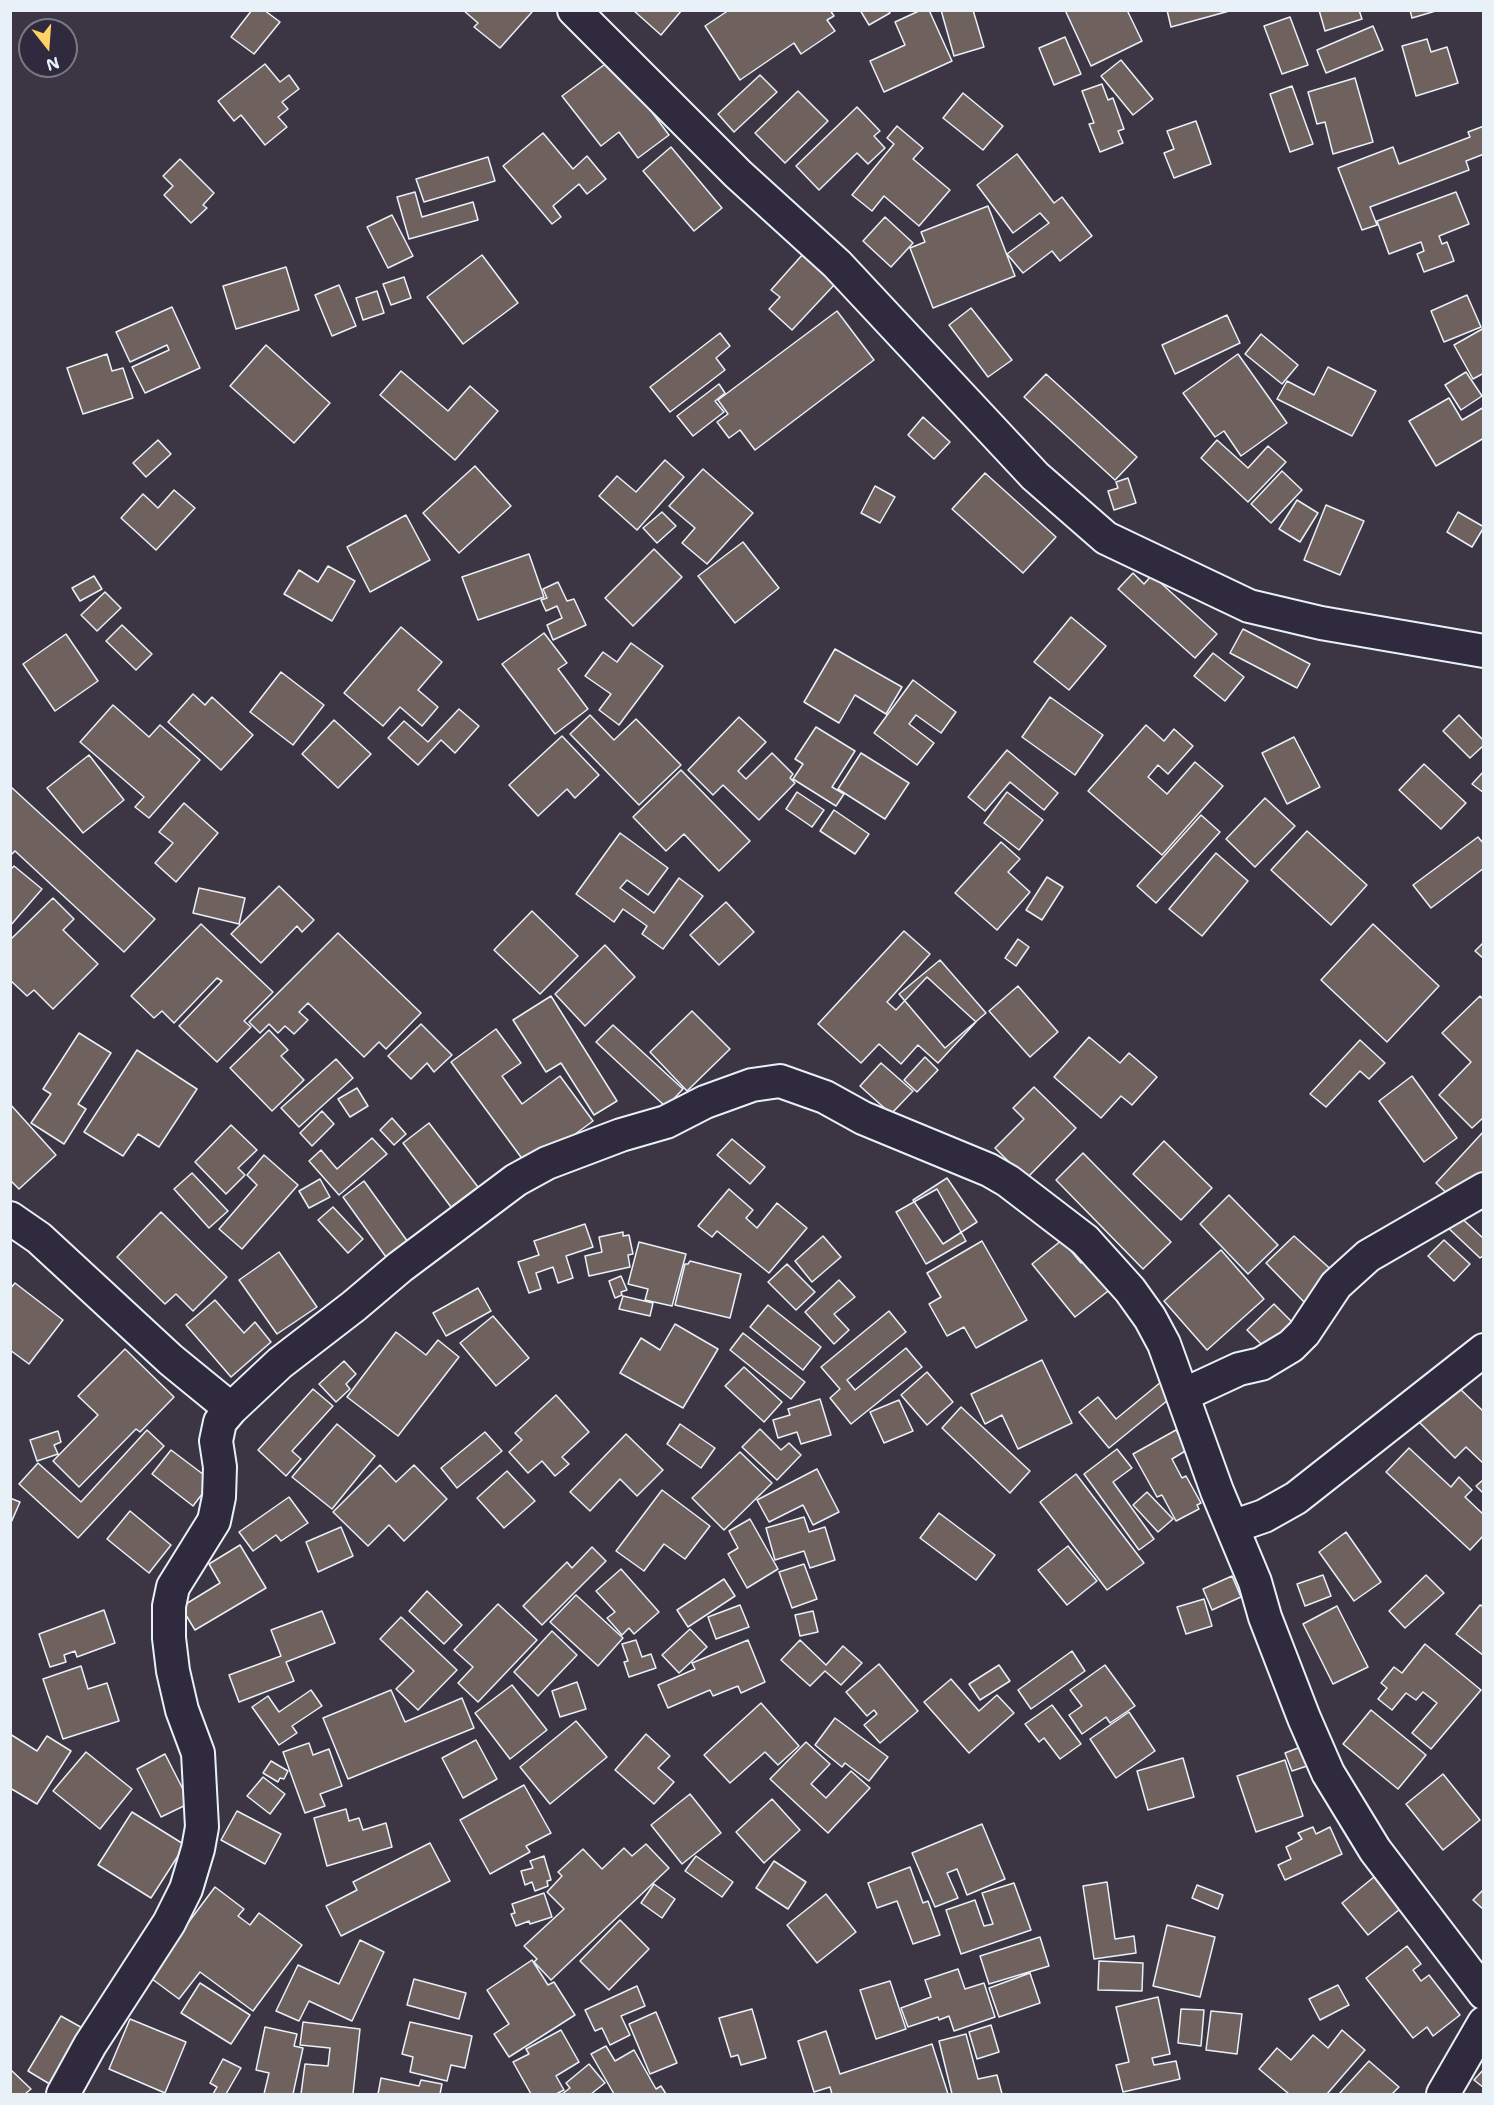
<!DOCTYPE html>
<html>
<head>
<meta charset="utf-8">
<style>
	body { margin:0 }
	#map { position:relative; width:1494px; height:2105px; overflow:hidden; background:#3c3544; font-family:"Shantell Sans",sans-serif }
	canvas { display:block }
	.frame { position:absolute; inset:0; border:12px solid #e8f1f8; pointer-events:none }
	.north { position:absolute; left:18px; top:18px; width:60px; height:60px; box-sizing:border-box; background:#2f2a3d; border:2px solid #797a88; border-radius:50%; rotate:163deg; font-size:16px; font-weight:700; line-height:24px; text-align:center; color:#e8f1f8 }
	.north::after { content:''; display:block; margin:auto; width:21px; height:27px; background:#ffd166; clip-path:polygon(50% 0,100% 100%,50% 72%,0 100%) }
</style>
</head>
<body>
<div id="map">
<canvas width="1494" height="2105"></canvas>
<div class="frame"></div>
<div class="north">N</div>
</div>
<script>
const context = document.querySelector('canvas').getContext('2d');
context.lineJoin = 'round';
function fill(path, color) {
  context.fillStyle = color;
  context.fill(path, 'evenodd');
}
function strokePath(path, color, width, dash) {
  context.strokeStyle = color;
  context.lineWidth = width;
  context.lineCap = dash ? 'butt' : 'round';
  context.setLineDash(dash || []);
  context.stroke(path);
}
const building = new Path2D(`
	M252 10H264L280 22 254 54 231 37Z
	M463 10H531L532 12 500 48 474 27 478 23Z
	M633 10H682L661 35Z
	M729 10H830L834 16 827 20 835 31 801 54 794 43 740 80 705 26Z
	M860 10H888L890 13 869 25Z
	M921 10H929L952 61 884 92 870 61 905 45 895 22Z
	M941 10H973L984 47 954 56Z
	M1065 10H1127L1142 41 1091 66Z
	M1167 10H1233L1171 27Z
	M1319 10H1359L1362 19 1325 31Z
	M1410 10H1439L1412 18Z
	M1290 17 1308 65 1282 74 1264 26Z
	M1373 26 1383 50 1326 73 1317 50Z
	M1065 37 1081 74 1054 85 1039 48Z
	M1427 39 1431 52 1447 47 1458 83 1416 96 1402 46Z
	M612 59 669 135 638 158 619 132 601 146 562 96Z
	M1121 60 1153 99 1133 115 1101 76Z
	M265 64 280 82 289 75 299 89 282 102 288 109 278 117 287 127 265 145 241 115 234 121 218 101Z
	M760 75 777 92 734 132 718 114Z
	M1355 78 1373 142 1333 154 1325 122 1317 124 1308 92Z
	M1102 84 1108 100 1113 98 1124 129 1118 131 1123 143 1100 152 1089 124 1094 123 1082 91Z
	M1292 86 1313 144 1290 152 1270 94Z
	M798 91 828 121 785 163 755 133Z
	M963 93 1003 126 983 150 943 118Z
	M857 107 880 131 874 136 885 148 868 164 857 153 819 190 796 166Z
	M1196 121 1211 164 1174 178 1164 153 1174 149 1167 131Z
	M897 126 923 148 913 159 950 190 919 226 884 196 872 211 852 195 894 144 887 138Z
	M1484 126V154L1466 161 1469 170 1370 207 1377 225 1362 230 1338 168 1393 147 1399 164 1470 137 1468 132Z
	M543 133 573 169 587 156 606 179 587 194 579 184 553 206 561 217 552 224 503 166Z
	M671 147 722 208 694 231 643 171Z
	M1017 154 1054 203 1062 197 1092 236 1060 261 1052 251 1023 273 1007 254 1049 223 1040 213 1013 233 977 185Z
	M488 157 495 181 424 202 416 179Z
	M180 159 214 193 203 205 207 208 191 223 164 195 173 186 163 176Z
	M415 192 422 217 473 202 478 220 409 239 397 197Z
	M1456 192 1469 224 1439 236 1442 244 1447 242 1454 261 1424 272 1417 254 1424 251 1421 242 1389 254 1377 221Z
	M988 206 1015 276 933 308 910 248 925 242 921 232Z
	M392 215 413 256 388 268 367 227Z
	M885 217 913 243 891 267 863 241Z
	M803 254 835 284 792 330 769 309 780 297 771 290Z
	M482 255 518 303 463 344 427 297Z
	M286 267 299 310 236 329 223 286Z
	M404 277 411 298 391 305 383 284Z
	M339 285 356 326 332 336 315 295Z
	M377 291 384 313 363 320 356 298Z
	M1467 295 1481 327 1444 342 1431 311Z
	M172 307 200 368 145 393 132 367 169 350 167 345 130 362 116 332Z
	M971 308 1012 360 988 377 949 325Z
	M837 311 874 360 755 450 740 430 729 438 717 422 728 414 718 400Z
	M1227 315 1240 343 1175 374 1162 345Z
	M1484 328V373L1473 379 1454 345Z
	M720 333 730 346 716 358 725 370 670 412 650 387Z
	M1261 334 1298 365 1282 384 1245 354Z
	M266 345 330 403 294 443 230 386Z
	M107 354 112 371 123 368 133 398 83 414 67 368Z
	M1238 354 1287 423 1241 456 1224 431 1215 437 1183 393Z
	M1328 367 1376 391 1352 436 1277 399 1287 381 1314 395Z
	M401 371 448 411 470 386 498 411 455 460 380 395Z
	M1466 372 1482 396 1461 410 1445 385Z
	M1046 374 1137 457 1115 480 1024 397Z
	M719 384 725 393 715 401 724 412 693 436 677 416Z
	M1449 398 1462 420 1484 407V438L1436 466 1409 421Z
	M923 417 950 442 934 459 908 435Z
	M158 440 171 454 146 477 133 463Z
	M1217 440 1248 468 1268 446 1286 462 1248 502 1201 458Z
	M665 460 684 477 637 530 599 496 617 476 636 492Z
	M475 466 511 506 459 553 423 513Z
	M703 469 753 513 707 564 682 543 695 528 669 506Z
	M1282 471 1302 490 1271 523 1251 504Z
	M985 473 1056 537 1023 573 952 509Z
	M1128 478 1136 503 1114 510 1108 491 1118 488 1116 482Z
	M875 486 895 497 880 523 861 513Z
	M174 490 195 508 156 550 121 518 143 494 158 508Z
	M1297 500 1318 513 1300 542 1279 529Z
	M1326 505 1364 521 1340 575 1304 560Z
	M662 512 676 526 657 543 643 528Z
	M1458 512 1484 527 1472 547 1447 532Z
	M406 515 430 560 370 592 347 547Z
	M743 542 779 588 735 623 698 576Z
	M654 549 682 577 633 626 605 598Z
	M529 554 544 597 478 620 462 577Z
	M328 566 355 581 332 621 284 594 299 570 318 582Z
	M1133 573 1144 584 1152 575 1217 634 1195 658 1118 589Z
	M94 576 102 589 80 601 72 588Z
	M558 582 567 601 574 599 586 625 553 640 547 625 562 618 557 606 546 611 541 600 547 598 543 589Z
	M105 592 121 608 97 631 81 615Z
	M1071 617 1106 646 1069 690 1034 662Z
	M122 625 152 654 136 670 106 641Z
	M401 627 442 662 418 690 438 707 422 726 400 707 383 726 344 693Z
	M1243 629 1310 664 1297 688 1230 653Z
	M544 633 567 663 558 669 588 709 555 734 502 664Z
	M66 634 98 681 55 711 23 664Z
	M631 643 663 666 619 725 599 710 611 694 585 676 603 652 617 662Z
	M835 649 902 687 886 714 855 695 839 723 804 702Z
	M1213 653 1244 677 1225 701 1194 676Z
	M281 672 324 705 293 745 250 712Z
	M913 680 956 712 941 733 916 715 909 724 934 743 917 765 874 733Z
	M193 694 205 705 212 697 253 735 221 770 168 722Z
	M1050 697 1103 735 1075 775 1022 737Z
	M113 705 149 737 160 725 200 760 149 818 135 807 144 797 80 742Z
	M459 709 479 726 455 753 441 740 418 765 388 738 404 721 428 742Z
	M590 715 614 740 636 719 681 765 639 805 570 734Z
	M1459 715 1484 741V745L1470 758 1443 731Z
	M739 717 766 742 738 771 746 779 772 753 793 774 790 778 795 783 759 820 723 785 713 795 688 770Z
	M334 720 371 754 338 788 302 754Z
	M1146 725 1164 741 1174 729 1193 746 1168 774 1158 765 1148 777 1167 794 1195 762 1223 786 1162 855 1088 791Z
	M816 727 855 751 832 787 844 794 836 806 793 779 803 764 795 759Z
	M562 736 599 775 575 798 567 789 538 816 509 785Z
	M1294 737 1320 787 1287 804 1262 753Z
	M1007 750 1058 793 1044 810 1010 782 985 811 968 797Z
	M861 753 909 783 885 819 838 789Z
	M89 755 124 800 83 833 47 788Z
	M1424 764 1466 803 1441 829 1399 790Z
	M681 770 750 841 719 871 684 834 666 851 633 817Z
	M1484 771V793L1472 784Z
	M10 786 155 919 124 952 15 851 10 856Z
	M797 792 824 810 812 827 786 809Z
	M1007 792 1043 820 1019 850 984 823Z
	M1265 798 1295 826 1255 867 1226 839Z
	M184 803 218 833 176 882 155 863 173 843 159 832Z
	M834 810 869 834 855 854 820 831Z
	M1201 815 1220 832 1156 903 1137 886Z
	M1307 831 1367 885 1331 925 1271 870Z
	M620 833 668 868 648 895 627 880 620 888 654 913 679 878 703 896 663 949 642 934 647 926 623 909 614 922 576 894Z
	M1478 837 1484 844V868L1431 908 1413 885Z
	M1001 842 1020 859 1008 872 1030 892 997 930 955 893Z
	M1216 853 1248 881 1202 936 1169 909Z
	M14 866 42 889 10 926V870Z
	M1047 877 1063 887 1042 920 1026 910Z
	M279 886 314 920 302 932 297 926 261 963 231 934Z
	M199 888 245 898 239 924 193 913Z
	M53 898 74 919 63 930 98 964 53 1009 34 990 27 996 10 980V940Z
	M726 902 754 932 719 965 690 935Z
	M532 911 578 956 540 994 494 950Z
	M201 924 273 992 244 1021 251 1027 217 1062 179 1026 222 981 217 978 174 1023 162 1011 154 1018 131 996Z
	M1373 924 1439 986 1387 1042 1321 980Z
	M904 931 930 954 887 1002 896 1010 927 977 976 1022 938 1063 918 1045 901 1064 879 1044 861 1063 818 1024Z
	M338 933 421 1013 386 1049 379 1042 364 1057 308 1003 299 1012 308 1020 294 1034 285 1026 278 1033 269 1024 260 1033 249 1022Z
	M1018 939 1029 947 1016 966 1005 958Z
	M1484 942V959L1475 951Z
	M605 945 635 977 585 1026 555 994Z
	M940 960 986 1013 945 1048 899 994Z
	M1018 986 1058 1032 1030 1057 989 1011Z
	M551 996 617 1101 594 1115 561 1063 546 1072 513 1020Z
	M1480 996 1484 1000V1117L1472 1128 1439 1095 1471 1062 1442 1033Z
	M692 1011 730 1049 687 1091 650 1052Z
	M421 1024 452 1055 434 1072 427 1063 411 1079 388 1056Z
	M613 1025 683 1089 666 1107 596 1042Z
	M496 1029 521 1063 502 1076 522 1104 560 1076 593 1121 529 1168 451 1062Z
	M269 1030 288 1050 281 1056 304 1080 272 1111 230 1068Z
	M79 1033 111 1053 78 1104 86 1109 64 1144 31 1123 51 1094 43 1089Z
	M1089 1037 1120 1063 1129 1053 1157 1077 1132 1105 1121 1096 1101 1118 1054 1077Z
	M1360 1040 1385 1063 1369 1079 1360 1071 1326 1107 1310 1094Z
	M137 1050 197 1089 159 1147 138 1134 123 1156 84 1132Z
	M925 1057 938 1070 917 1092 904 1080Z
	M336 1059 353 1078 299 1127 281 1108Z
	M881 1063 913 1091 891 1114 860 1086Z
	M1412 1076 1457 1138 1424 1162 1379 1101Z
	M1034 1087 1076 1128 1026 1179 995 1148 1024 1119 1013 1108Z
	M357 1088 368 1106 350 1117 338 1099Z
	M10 1104 56 1155 19 1189 10 1180Z
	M322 1111 334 1124 312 1146 300 1133Z
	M392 1118 406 1134 394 1145 380 1130Z
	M429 1123 478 1187 451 1207 403 1143Z
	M231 1125 257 1150 238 1168 245 1175 226 1194 195 1162Z
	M1484 1131V1170L1455 1201 1436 1183Z
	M372 1138 387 1154 339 1195 309 1161 321 1150 337 1169Z
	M732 1139 765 1167 750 1184 717 1155Z
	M1164 1141 1212 1188 1181 1220 1133 1174Z
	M1083 1153 1171 1242 1143 1269 1056 1180Z
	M264 1155 298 1185 242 1249 219 1229 257 1185 247 1175Z
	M192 1173 228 1211 209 1228 174 1189Z
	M947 1178 977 1222 943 1244 913 1200Z
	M320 1179 330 1197 309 1208 299 1191Z
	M364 1181 408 1242 386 1257 343 1197Z
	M729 1189 753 1210 746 1218 757 1228 777 1203 807 1228 769 1273 717 1231 712 1237 698 1226Z
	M937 1189 966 1241 926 1264 896 1212Z
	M1229 1195 1278 1245 1248 1274 1200 1224Z
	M333 1207 363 1239 348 1253 318 1220Z
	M161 1212 227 1277 193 1311 176 1294 165 1304 117 1257Z
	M1455 1212 1484 1239V1255L1480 1258 1444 1224Z
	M585 1224 593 1247 566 1256 573 1278 558 1283 553 1267 536 1273 541 1289 529 1293 518 1262 539 1255 534 1241Z
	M623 1232V1236L629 1235 633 1254 628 1255 630 1267 589 1276 585 1256 602 1252 599 1237Z
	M823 1236 841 1257 812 1282 795 1261Z
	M1294 1236 1336 1274 1308 1306 1266 1263Z
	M1062 1240 1081 1263 1088 1257 1112 1288 1075 1317 1032 1264Z
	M1444 1240 1470 1264 1454 1281 1428 1256Z
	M982 1241 1027 1320 976 1348 964 1327 947 1336 929 1304 941 1297 927 1273Z
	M639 1242 686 1254 672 1306 645 1300 648 1289 628 1284Z
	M1221 1250 1264 1299 1207 1350 1164 1301Z
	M279 1252 317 1307 277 1334 239 1280Z
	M690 1261 741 1274 730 1318 675 1305 685 1264H688Z
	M787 1264 815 1292 796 1310 768 1282Z
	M621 1276 627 1290 621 1292 622 1295 615 1298 609 1281Z
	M839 1280 855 1297 834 1314 849 1330 834 1344 805 1312Z
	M15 1283 63 1320 29 1364 10 1350V1289Z
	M478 1288 491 1311 446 1336 433 1313Z
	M623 1296 653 1303 650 1316 619 1309Z
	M215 1300 244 1333 255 1322 271 1342 231 1377 186 1325Z
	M1274 1304 1293 1323 1266 1349 1247 1330Z
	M768 1305 821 1347 803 1370 750 1327Z
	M889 1311 906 1332 847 1380 855 1390 906 1348 922 1367 851 1424 830 1398 840 1389 821 1367Z
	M493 1316 529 1358 496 1386 460 1343Z
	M675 1324 718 1349 683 1408 620 1373 641 1338 660 1350Z
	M396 1332 426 1355 438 1340 459 1357 398 1436 347 1397Z
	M743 1333 805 1382 791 1399 730 1350Z
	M125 1349 174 1397 140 1432 136 1429 79 1487 53 1461 98 1415 78 1396Z
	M1042 1360 1072 1423 1018 1449 1002 1415 985 1424 971 1394Z
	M344 1361 356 1374 346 1384 350 1389 336 1402 319 1384Z
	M744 1367 782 1402 764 1422 725 1386Z
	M927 1372 953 1402 927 1425 901 1395Z
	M1161 1382 1173 1396 1109 1448 1079 1412 1098 1397 1116 1419Z
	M1456 1385 1484 1412V1464L1466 1447 1455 1458 1419 1422Z
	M313 1389 333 1406 292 1451 301 1459 286 1476 258 1450Z
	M556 1395 589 1432 562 1457 569 1464 555 1476 542 1461 528 1473 509 1452 522 1440 515 1433Z
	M820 1399 831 1435 801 1444 797 1432 778 1438 773 1420 790 1415 788 1409Z
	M899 1400 913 1431 884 1443 870 1412Z
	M961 1407 1030 1471 1010 1493 942 1428Z
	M337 1424 375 1456 332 1509 292 1477Z
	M680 1424 715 1448 701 1468 667 1444Z
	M760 1429 781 1450 789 1443 801 1455 777 1480 742 1447Z
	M147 1430 164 1446 78 1538 19 1484 38 1463 81 1502Z
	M1176 1430 1187 1450 1172 1459 1182 1478 1186 1476 1201 1503 1197 1505 1199 1509 1176 1521 1162 1495 1157 1497 1133 1454Z
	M58 1431 61 1442 54 1445 58 1454 37 1461 30 1440Z
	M485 1432 502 1451 457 1488 441 1468Z
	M626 1434 663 1470 637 1496 620 1479 590 1511 570 1492Z
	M1409 1448 1451 1487 1459 1477 1472 1490 1465 1497 1484 1515V1535L1470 1550 1386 1472Z
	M1117 1449 1132 1468 1113 1482 1154 1539 1139 1550 1084 1474Z
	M171 1450 212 1481 193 1506 152 1474Z
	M740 1452 772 1483 724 1530 692 1498Z
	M380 1465 396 1482 414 1465 447 1499 404 1541 389 1525 368 1546 333 1512Z
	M817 1469 839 1512 813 1525 803 1505 769 1522 757 1500Z
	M507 1471 535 1501 504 1528 477 1498Z
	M1076 1474 1144 1563 1107 1590 1040 1502Z
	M1484 1479V1494L1476 1486Z
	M662 1490 710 1526 685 1559 664 1544 644 1571 616 1551Z
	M1147 1492 1173 1519 1158 1532 1133 1505Z
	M289 1497 308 1523 281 1541 276 1535 253 1551 239 1532Z
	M10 1498 20 1502 10 1525Z
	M130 1511 171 1545 149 1573 107 1539Z
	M939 1513 995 1555 976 1580 920 1538Z
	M804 1517 809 1532 825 1527 835 1560 810 1568 804 1551 775 1560 766 1528Z
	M750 1519 778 1569 747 1588 728 1554 738 1548 729 1531Z
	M341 1527 353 1556 318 1572 306 1542Z
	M1346 1532 1381 1582 1354 1601 1319 1552Z
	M240 1545 266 1588 195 1630 181 1607 220 1583 209 1564Z
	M1068 1546 1097 1581 1067 1605 1038 1570Z
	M592 1547 606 1561 542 1625 523 1606 567 1562 572 1568Z
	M804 1564 817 1599 792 1608 779 1572Z
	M621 1569 659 1612 634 1634 629 1628 622 1635 607 1618 615 1612 596 1591Z
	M1323 1575 1331 1596 1305 1606 1297 1584Z
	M1426 1575 1444 1593 1405 1628 1389 1611Z
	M1232 1576 1241 1597 1212 1610 1203 1589Z
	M724 1579 735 1596 688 1627 677 1610Z
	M427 1591 462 1625 444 1644 409 1611Z
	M576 1595 623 1638 598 1666 550 1622Z
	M1204 1599 1212 1626 1186 1634 1177 1607Z
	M498 1604 537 1640 478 1702 458 1683 473 1667 454 1650Z
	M740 1605 749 1627 716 1639 708 1617Z
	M1480 1605 1484 1607V1656L1456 1634Z
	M1337 1606 1368 1667 1333 1684 1303 1624Z
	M104 1610 115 1643 77 1657 75 1651 64 1655 66 1662 50 1667 39 1634Z
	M322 1611 335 1643 286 1662 294 1681 239 1702 229 1675 281 1656 271 1630Z
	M813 1611 818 1632 800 1636 795 1615Z
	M401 1617 457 1670 418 1710 396 1689 414 1671 380 1639Z
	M690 1629 707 1647 679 1673 662 1655Z
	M552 1631 577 1655 538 1696 514 1672Z
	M636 1640 642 1657 651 1654 656 1668 629 1677 624 1662 628 1661 622 1644Z
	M748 1640 765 1682 741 1693 738 1686 713 1696 710 1690 668 1708 658 1685 695 1669 692 1663Z
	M800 1640 826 1665 843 1646 862 1663 841 1685 825 1671 810 1686 781 1660Z
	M1425 1644 1481 1690 1431 1749 1412 1733 1437 1703 1423 1692 1416 1700 1406 1693 1392 1710 1378 1699 1387 1688 1381 1683 1394 1667 1402 1673Z
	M1072 1651 1085 1671 1031 1709 1018 1690Z
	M879 1664 918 1711 880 1743 864 1725 877 1714 874 1710 867 1716 846 1692Z
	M999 1665 1010 1681 980 1700 969 1684Z
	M1105 1665 1135 1706 1110 1723 1106 1717 1082 1734 1069 1715 1082 1706 1070 1690Z
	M81 1666 88 1689 107 1683 119 1721 63 1739 43 1679Z
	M951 1679 979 1711 997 1695 1014 1713 969 1753 924 1702Z
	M577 1682 586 1709 560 1717 552 1691Z
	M512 1685 547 1730 510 1759 475 1713Z
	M311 1690 322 1706 292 1726 297 1733 279 1745 252 1707 268 1696 279 1712Z
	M391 1690 405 1722 462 1698 474 1728 348 1779 323 1718Z
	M761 1703 799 1746 778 1765 765 1752 730 1783 704 1755Z
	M1052 1705 1081 1744 1060 1759 1044 1738 1039 1742 1025 1724Z
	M1371 1710 1426 1755 1398 1789 1343 1744Z
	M1129 1712 1155 1751 1116 1778 1090 1739Z
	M835 1718 888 1757 869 1781 845 1763 842 1767 815 1745Z
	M576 1721 607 1757 550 1804 520 1767Z
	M10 1734 37 1751 47 1736 71 1751 37 1804 10 1788Z
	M646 1734 670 1756 658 1768 674 1782 654 1804 615 1770Z
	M476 1740 497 1779 463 1798 442 1758Z
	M806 1742 830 1764 811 1784 826 1798 851 1771 870 1788 828 1833 770 1779Z
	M309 1743 313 1755 329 1749 342 1786 320 1794 325 1806 305 1813 283 1752Z
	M1303 1746 1310 1765 1292 1771 1285 1753Z
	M86 1752 132 1789 100 1829 53 1791Z
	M165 1754 190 1803 161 1817 137 1769Z
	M1183 1758 1194 1797 1148 1810 1137 1771Z
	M1285 1760 1303 1816 1256 1832 1237 1776Z
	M271 1761 288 1771 284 1779 280 1778 278 1782 263 1773Z
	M1443 1774 1480 1820 1443 1850 1406 1804Z
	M263 1777 285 1794 270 1814 247 1796Z
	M524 1785 551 1833 526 1846 530 1852 490 1874 460 1820Z
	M690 1794 721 1833 682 1864 651 1825Z
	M772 1799 800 1830 764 1863 736 1832Z
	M346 1809 349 1821 359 1818 363 1830 386 1823 392 1847 327 1866 314 1818Z
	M237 1811 281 1834 265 1864 221 1840Z
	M132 1812 185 1845 151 1898 98 1865Z
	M982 1824 1005 1879 967 1895 957 1869 947 1873 958 1898 935 1907 912 1853Z
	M1313 1827 1316 1834 1330 1827 1342 1854 1285 1880 1278 1865 1291 1859 1286 1847 1302 1839 1298 1833Z
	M430 1843 450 1881 341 1936 326 1906 357 1890 353 1882Z
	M646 1844 669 1868 551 1980 534 1962 537 1959 524 1946 564 1909 547 1892 562 1876 558 1872 583 1849 602 1869 624 1848 632 1856Z
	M544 1856 551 1880 547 1881 548 1886 535 1891 532 1882 525 1885 521 1871 533 1868 530 1861Z
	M696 1856 733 1882 722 1897 685 1871Z
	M774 1861 806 1882 788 1909 756 1888Z
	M910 1867 923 1903 928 1901 940 1935 913 1944 897 1901 877 1908 868 1883Z
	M1374 1877 1400 1909 1368 1935 1342 1903Z
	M1107 1882 1115 1939 1134 1936 1136 1953 1094 1959 1083 1886Z
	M1014 1883 1031 1930 961 1954 946 1910 975 1900 984 1926 993 1924 982 1893Z
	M654 1884 675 1899 662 1918 641 1903Z
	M1197 1885 1223 1895 1218 1909 1192 1898Z
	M215 1887 244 1909 238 1916 250 1925 259 1913 302 1945 253 2011 200 1972 179 1999 148 1976Z
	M1484 1889V1910L1473 1900Z
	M544 1893 552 1917 530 1924 529 1921 516 1926 511 1914 515 1913 512 1904Z
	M826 1894 856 1932 817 1963 787 1925Z
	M620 1920 649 1949 609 1990 580 1961Z
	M1167 1925 1215 1937 1200 1997 1153 1986Z
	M1040 1937 1049 1966 989 1984 980 1956Z
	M360 1940 384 1952 352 2021 309 2001 299 2021 276 2011 298 1965 339 1984Z
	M1407 1946 1421 1964 1413 1970 1421 1981 1429 1975 1460 2015 1433 2036 1427 2027 1413 2038 1366 1978Z
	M532 1960 548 1985 554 1982 575 2015 509 2057 494 2034 509 2024 487 1990Z
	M1099 1961 1143 1963 1142 1991 1098 1990Z
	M958 1969 965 1989 984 1983 995 2017 954 2031 949 2016 939 2020 938 2017 908 2027 901 2008 931 1997 925 1980Z
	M1030 1973 1040 2003 999 2017 989 1988Z
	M414 1979 466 1993 459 2019 407 2005Z
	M890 1981 906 2029 876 2039 860 1990Z
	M200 1983 250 2015 231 2044 181 2013Z
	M1338 1985 1349 2005 1320 2020 1309 1999Z
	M637 1986 645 2006 621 2016 630 2035 610 2045 602 2028 595 2031 585 2010Z
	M1158 1997 1170 2054 1152 2058 1154 2065 1176 2061 1180 2079 1123 2092 1116 2065 1129 2062 1116 2007Z
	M752 2009 766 2058 741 2065 738 2055 731 2057 719 2018Z
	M1181 2009 1204 2010 1201 2046 1178 2043Z
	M1211 2011 1242 2014 1237 2054 1206 2050Z
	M656 2012 677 2063 650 2074 629 2024Z
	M61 2016 86 2030 53 2086 28 2071Z
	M130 2019 186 2042 165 2093 109 2069Z
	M303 2022 360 2029 353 2094H301L305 2064 328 2066 330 2048 300 2045Z
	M410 2022 472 2036 465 2068 451 2065 447 2081 410 2072 413 2057 402 2054Z
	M991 2025 999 2052 977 2059 969 2032Z
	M265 2027 297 2034 294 2046 303 2048 293 2094H264L269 2073 256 2070Z
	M561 2030 579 2062 556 2076 564 2090 556 2094H531L513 2062 529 2054 526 2049Z
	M1342 2030 1365 2050 1327 2094H1289L1259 2069 1277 2048 1291 2060 1313 2035 1328 2048Z
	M826 2031 840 2074 932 2044 948 2094H832L830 2087 814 2092 798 2041Z
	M966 2034 978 2079 997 2075 1002 2094H952L939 2041Z
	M606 2046 615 2061 634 2050 656 2089 661 2086 666 2094H614L591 2054Z
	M223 2059 241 2068 226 2094H213L217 2087 210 2083Z
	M1369 2061 1399 2087 1392 2094H1339Z
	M589 2064 605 2083 591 2094H562L570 2088 566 2083Z
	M10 2069 31 2089 25 2094H10Z
	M1484 2069V2088L1474 2080Z
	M381 2078 419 2086 421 2080 442 2084 440 2094H378Z`);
const minor = new Path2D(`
	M574 10 738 174 837 264 1035 476 1106 538 1249 606 1321 623 1484 651
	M10 1218 39 1238 171 1360 231 1409
	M1183 1395 1239 1369 1261 1364 1291 1346 1304 1333 1336 1285 1368 1256 1484 1189
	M1232 1527 1264 1516 1296 1498 1484 1350
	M63 2094 90 2045 169 1923 186 1889 198 1849 202 1827 198 1753 182 1710 173 1671 169 1638V1606L173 1587 214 1521 219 1497 220 1467 216 1441 220 1422 231 1409 280 1363 354 1306 400 1267 516 1180 547 1163 621 1135 666 1122 705 1102 752 1085 780 1081 825 1097 863 1118 989 1170 1008 1181 1085 1240 1130 1290 1150 1318 1164 1344 1217 1491 1255 1582 1265 1617 1304 1718 1328 1773 1375 1850 1484 1993
	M1443 2094 1484 2023`);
fill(building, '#6f625e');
strokePath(building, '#e8f1f8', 1.5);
strokePath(minor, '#e8f1f8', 36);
strokePath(minor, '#2f2a3d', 32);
</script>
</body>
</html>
